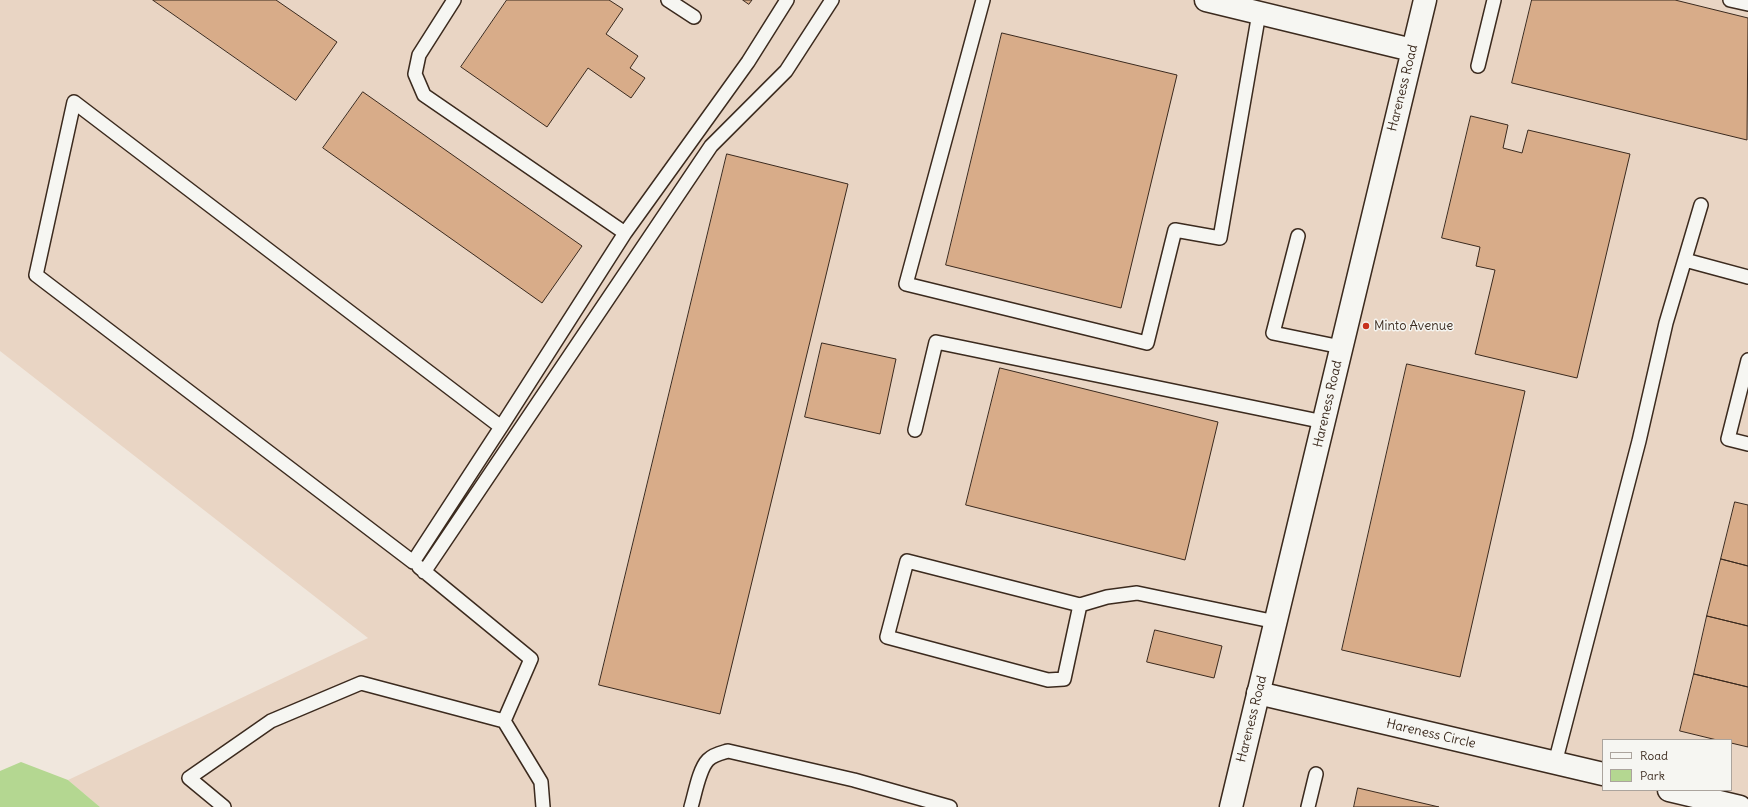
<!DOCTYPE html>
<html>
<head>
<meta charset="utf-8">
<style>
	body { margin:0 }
	#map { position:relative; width:1748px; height:807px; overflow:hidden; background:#f0e7dd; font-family:Delius,sans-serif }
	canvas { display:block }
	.legend { position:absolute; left:1602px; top:739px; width:130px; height:52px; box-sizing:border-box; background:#f6f6f2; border:1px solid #aba49d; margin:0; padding:5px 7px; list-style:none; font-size:12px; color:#3b2a1e }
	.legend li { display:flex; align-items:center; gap:8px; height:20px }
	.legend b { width:20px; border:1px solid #aba49d }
</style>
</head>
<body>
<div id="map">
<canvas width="1748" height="807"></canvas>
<ul class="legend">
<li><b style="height:5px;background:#f6f6f2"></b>Road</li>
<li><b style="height:11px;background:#b4d791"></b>Park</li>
</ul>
</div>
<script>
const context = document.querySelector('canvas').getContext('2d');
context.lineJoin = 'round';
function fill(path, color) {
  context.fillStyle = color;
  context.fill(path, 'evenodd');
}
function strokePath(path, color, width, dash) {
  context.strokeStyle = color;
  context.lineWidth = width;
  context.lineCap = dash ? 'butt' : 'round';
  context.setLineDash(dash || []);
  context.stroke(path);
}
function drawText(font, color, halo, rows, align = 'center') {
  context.font = font + ' Delius,sans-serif';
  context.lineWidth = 3;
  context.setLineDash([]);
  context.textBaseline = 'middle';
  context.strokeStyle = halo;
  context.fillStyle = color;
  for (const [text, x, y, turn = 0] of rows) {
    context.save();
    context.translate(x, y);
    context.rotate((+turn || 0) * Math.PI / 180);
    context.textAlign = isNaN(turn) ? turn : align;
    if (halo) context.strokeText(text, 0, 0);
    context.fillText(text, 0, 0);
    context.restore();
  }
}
const built = new Path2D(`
	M0 0H1748V807H100L68 780 368 638 0 351ZM1603 740H1731V790H1603Z`);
const green = new Path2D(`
	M21 762 68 780 100 807H0V771Z`);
const building = new Path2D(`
	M153 0H276L337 42 296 100Z
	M507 0H609L623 9 606 34 638 56 630 68 645 78 631 98 588 68 547 127 461 67Z
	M743 0H752L749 4Z
	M1532 0H1675L1748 18 1747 140 1512 83Z
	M1002 33 1177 75 1121 308 946 265Z
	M363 92 582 246 542 303 323 148Z
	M1471 116 1508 125 1503 148 1522 153 1528 130 1630 154 1577 378 1475 354 1495 270 1476 266 1480 247 1442 238Z
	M727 154 848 184 720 714 599 685Z
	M822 343 896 359 880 434 805 417Z
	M1407 364 1525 391 1460 677 1342 650Z
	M1000 368 1218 422 1185 560 966 505Z
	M1735 502 1748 505V566L1721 559Z
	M1721 559 1748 566V626L1707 616Z
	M1707 616 1748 626V687L1694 674Z
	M1155 630 1222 646 1214 678 1147 662Z
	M1694 674 1748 687V747L1731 743V740H1717L1680 731Z
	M1358 788 1439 807H1354Z`);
const lane = new Path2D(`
	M454 0 419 55 415 74 424 95 625 233
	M668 0 694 17
	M983 0 906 284 1147 343 1175 230 1220 238 1259 13
	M1730 0 1748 4
	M1478 66 1494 0
	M1298 236 1273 333 1341 347
	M1685 260 1748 277
	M1748 360 1728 439 1748 444
	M501 427 413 562 36 275 74 102 501 427 625 233 748 62 787 0
	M915 430 936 342 1324 422
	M419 567 531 659 504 721
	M424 572 711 146 786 71 832 0
	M1080 605 1064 679 1048 680 887 637 907 561 1080 605 1107 597 1137 593 1276 622
	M1555 763 1639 441 1666 323 1701 205
	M224 807 189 778 271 721 361 683 504 721 541 782 543 807
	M691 807C695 794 699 769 708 760 714 754 721 753 728 751L854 780 950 807
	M1308 807 1316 774`);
const street = new Path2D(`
	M1258 693 1603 774
	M1669 790 1740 807`);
const secondary = new Path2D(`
	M1206 0 1412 50
	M1231 807 1425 0`);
const markers = [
	[1366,326,4,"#c8321e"]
];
const streetNames = [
	["Hareness Road",1403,88,-76],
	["Hareness Road",1328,404,-77],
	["Hareness Road",1252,719,-76],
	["Hareness Circle",1431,734,13]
];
const poiNames = [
	["Minto Avenue",1374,326]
];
fill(built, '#e9d5c4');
fill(green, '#b4d791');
fill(building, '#d8ac89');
strokePath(building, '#3b2a1e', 1);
strokePath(lane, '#3b2a1e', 16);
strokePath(street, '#3b2a1e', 25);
strokePath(secondary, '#3b2a1e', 25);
strokePath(lane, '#f6f6f2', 13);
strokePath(street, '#f6f6f2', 22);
strokePath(secondary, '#f6f6f2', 22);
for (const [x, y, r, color] of markers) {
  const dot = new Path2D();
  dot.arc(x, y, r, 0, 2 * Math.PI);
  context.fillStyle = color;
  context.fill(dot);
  strokePath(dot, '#f6f6f2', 1.5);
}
drawText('13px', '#3b2a1e', '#f6f6f2', streetNames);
drawText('13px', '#3b2a1e', '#f6f6f2', poiNames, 'left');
</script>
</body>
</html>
